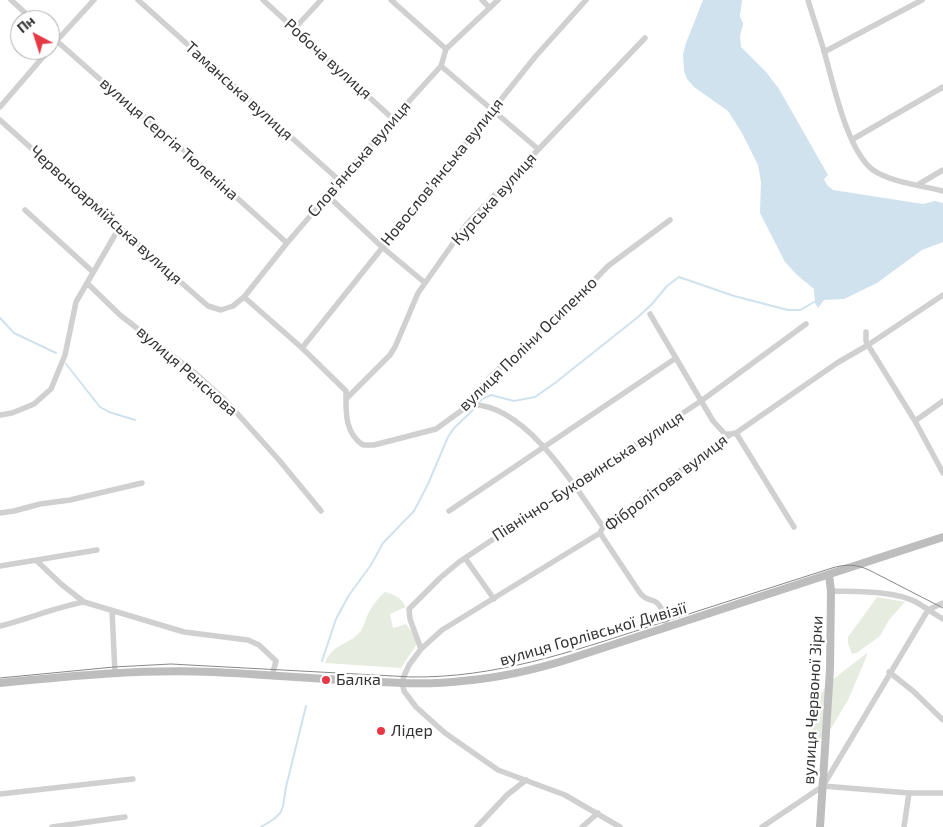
<!DOCTYPE html>
<html>
<head>
<meta charset="utf-8">
<style>
	body { margin:0 }
	#map { position:relative; width:943px; height:827px; overflow:hidden; background:#fff; font-family:"Exo 2",sans-serif }
	canvas { display:block }
	.north { position:absolute; left:10px; top:10px; width:50px; height:50px; box-sizing:border-box; background:#fff; border:1px solid #adadad; border-radius:50%; rotate:320deg; font-size:14px; font-weight:700; line-height:20px; text-align:center; color:#333 }
	.north::after { content:''; display:block; margin:auto; width:18px; height:22px; background:#e63946; clip-path:polygon(50% 0,100% 100%,50% 72%,0 100%) }
</style>
</head>
<body>
<div id="map">
<canvas width="943" height="827"></canvas>
<div class="north">Пн</div>
</div>
<script>
const context = document.querySelector('canvas').getContext('2d');
context.lineJoin = 'round';
function fill(path, color) {
  context.fillStyle = color;
  context.fill(path, 'evenodd');
}
function strokePath(path, color, width, dash) {
  context.strokeStyle = color;
  context.lineWidth = width;
  context.lineCap = dash ? 'butt' : 'round';
  context.setLineDash(dash || []);
  context.stroke(path);
}
function drawText(font, color, halo, rows, align = 'center') {
  context.font = font + ' "Exo 2",sans-serif';
  context.lineWidth = 5;
  context.setLineDash([]);
  context.textBaseline = 'middle';
  context.strokeStyle = halo;
  context.fillStyle = color;
  for (const [text, x, y, turn = 0] of rows) {
    context.save();
    context.translate(x, y);
    context.rotate((+turn || 0) * Math.PI / 180);
    context.textAlign = isNaN(turn) ? turn : align;
    if (halo) context.strokeText(text, 0, 0);
    context.fillText(text, 0, 0);
    context.restore();
  }
}
const green = new Path2D(`
	M385 592C396 595 401 598 406 607L390 614 393 628 406 624 419 641 401 668 325 663C334 642 346 647 360 632 364 627 365 620 368 614 372 606 378 598 385 592Z
	M877 597 905 602 889 620 880 636 858 652 852 654 848 643V637Z
	M867 653 866 658 848 700 830 730 832 680Z
	M825 688 823 735 820 740 816 743 812 741 814 704Z`);
const water = new Path2D(`
	M703 0H742L740 16 743 24 740 36 741 47 766 72 779 89 828 175 824 179 827 185 833 190 923 204 935 201 943 203V242L922 250 877 283 844 299 824 300 818 308 815 303 814 289 797 275 785 262 760 213 761 182 758 165 742 133 728 111 694 87 687 79 684 71 683 54 686 43Z`);
const stream = new Path2D(`
	M0 318 14 333 56 353
	M66 364 100 407 109 412 135 420
	M478 404 482 399 491 395 514 401 535 397 555 383 638 317 652 304 667 286 679 277 734 296 788 310H800L816 301
	M322 661 336 619 349 595 371 565 383 543 414 511 428 484 448 437 454 428 475 408
	M261 827 274 819 281 812 283 806 286 787 306 706`);
const street = new Path2D(`
	M11 0 33 20
	M138 0 340 181
	M263 0 393 119
	M391 0 446 49
	M482 0 490 8
	M808 0C813 17 819 34 824 51 833 82 847 151 873 170 890 182 923 186 943 191
	M295 28 321 0
	M50 35 111 89 175 142 287 243
	M50 48 94 0
	M824 52 922 0
	M441 66 538 149
	M0 107 49 50
	M0 120 160 264 208 306 221 310 233 306 244 297 287 243 393 119 441 66 446 49 498 0
	M853 139 943 87
	M919 184 943 170
	M328 196 382 247 424 282
	M25 210 93 272
	M87 283 120 315 195 373 226 401 279 460 321 511
	M244 297 302 348 346 391C346 411 344 432 363 445H374L436 429 469 405 476 392 491 376 583 292 608 266 670 220
	M650 314 713 421 725 434H731
	M866 332V341L868 345 915 421 943 473
	M302 348 535 57 586 0
	M346 399 390 355 395 347 418 293 466 225 645 38
	M469 405C523 401 576 487 603 527
	M0 415 12 413 34 404 51 389 65 355 76 302 119 228
	M915 421 943 401
	M736 433 794 527
	M449 511 676 358
	M0 513 14 511 40 504 70 500 142 483
	M600 533 640 593C645 599 648 599 654 601 663 605 665 620 667 628
	M465 558 494 599
	M37 561 61 584 84 602
	M0 566 97 550
	M831 591C856 592 894 590 916 602 925 607 934 614 943 619
	M112 611 115 673
	M0 626C28 619 56 607 84 602L184 632 248 640 259 645 276 661 272 676
	M421 649 410 619 409 609 440 578 459 562 701 401 806 324
	M889 672 913 691 943 720
	M823 786 928 610 943 603
	M0 794 133 779
	M52 827 125 817
	M477 827 507 795 526 780
	M582 827 598 813
	M620 827 565 795 498 770 445 733 416 707 404 691 402 683 404 676 409 665 421 649 442 630 600 533 603 527 731 434 736 433 837 363 868 345 943 295
	M762 827 823 786 909 793H943
	M904 827 909 793`);
const secondary = new Path2D(`
	M0 683C70 676 141 669 212 672 262 674 313 679 363 681 396 683 429 685 462 681 499 678 534 670 569 659L943 537
	M820 827 830 669 831 591 829 575`);
const tram = new Path2D(`
	M0 678 114 667 171 664 412 677C494 678 571 652 648 627 709 607 771 588 832 568 845 564 856 564 869 570L943 608`);
const markers = [
	[326,680,5,"#e63946"],
	[381,731,5,"#e63946"]
];
const streetNames = [
	["Робоча вулиця",328,59,42],
	["Таманська вулиця",239,91,42],
	["вулиця Сергія Тюленіна",169,139,41],
	["Слов'янська вулиця",359,159,-49],
	["Новослов'янська вулиця",442,172,-51],
	["Курська вулиця",494,199,-48],
	["Червоноармійська вулиця",106,215,42],
	["вулиця Поліни Осипенко",528,344,-44],
	["вулиця Ренскова",187,371,41],
	["Північно-Буковинська вулиця",588,476,-33],
	["Фібролітова вулиця",666,483,-37],
	["вулиця Горлівської Дивізії",593,634,-16],
	["вулиця Червоної Зірки",813,700,-87]
];
const poiNames = [
	["Балка",336,680],
	["Лідер",391,731]
];
fill(green, '#e6ecdf');
fill(water, '#cfe2ee');
strokePath(stream, '#cfe2ee', 2);
strokePath(street, '#d0d0d0', 5.5);
strokePath(secondary, '#bdbdbd', 8);
strokePath(tram, '#888', 1);
for (const [x, y, r, color] of markers) {
  const dot = new Path2D();
  dot.arc(x, y, r, 0, 2 * Math.PI);
  context.fillStyle = color;
  context.fill(dot);
  strokePath(dot, '#fff', 2);
}
drawText('16px', '#333', '#fff', streetNames);
drawText('16px', '#333', '#fff', poiNames, 'left');
</script>
</body>
</html>
